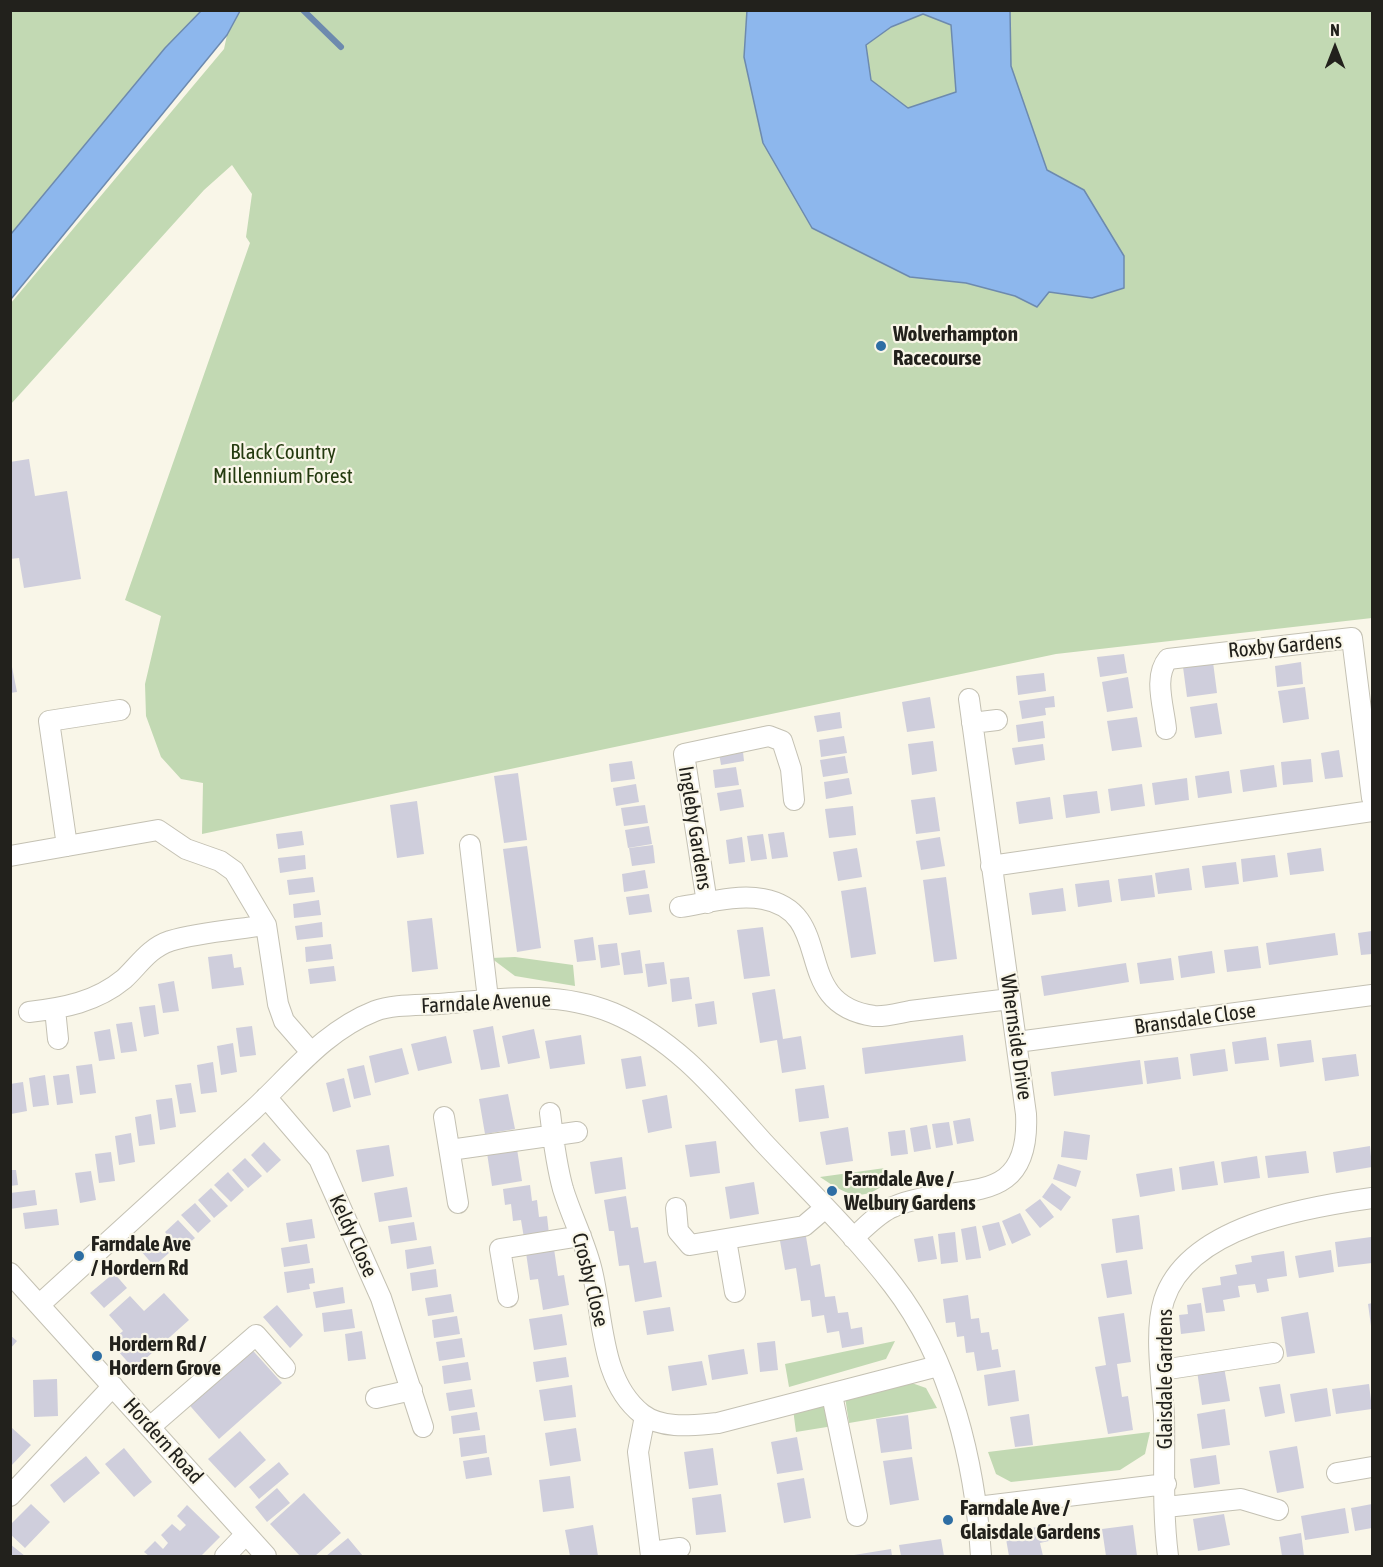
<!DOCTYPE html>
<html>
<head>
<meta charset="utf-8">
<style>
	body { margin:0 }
	#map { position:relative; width:1383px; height:1567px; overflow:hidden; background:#f9f6e8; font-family:"Asap Condensed",sans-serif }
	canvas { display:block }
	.frame { position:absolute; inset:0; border:12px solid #22211c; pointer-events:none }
	.north { position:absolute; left:1305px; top:18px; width:60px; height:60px; -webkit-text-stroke:4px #f9f6e8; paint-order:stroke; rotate:0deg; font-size:16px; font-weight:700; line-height:24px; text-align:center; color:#22211c }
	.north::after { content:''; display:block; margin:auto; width:21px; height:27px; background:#22211c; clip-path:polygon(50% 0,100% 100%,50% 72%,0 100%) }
</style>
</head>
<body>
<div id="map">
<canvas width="1383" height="1567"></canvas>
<div class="frame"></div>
<div class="north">N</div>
</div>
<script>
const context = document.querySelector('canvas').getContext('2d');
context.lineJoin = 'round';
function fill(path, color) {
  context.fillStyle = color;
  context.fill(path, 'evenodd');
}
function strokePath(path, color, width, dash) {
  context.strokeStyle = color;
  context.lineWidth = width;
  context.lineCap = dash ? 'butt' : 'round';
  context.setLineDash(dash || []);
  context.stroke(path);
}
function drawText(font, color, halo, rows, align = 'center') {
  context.font = font + ' "Asap Condensed",sans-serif';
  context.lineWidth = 4.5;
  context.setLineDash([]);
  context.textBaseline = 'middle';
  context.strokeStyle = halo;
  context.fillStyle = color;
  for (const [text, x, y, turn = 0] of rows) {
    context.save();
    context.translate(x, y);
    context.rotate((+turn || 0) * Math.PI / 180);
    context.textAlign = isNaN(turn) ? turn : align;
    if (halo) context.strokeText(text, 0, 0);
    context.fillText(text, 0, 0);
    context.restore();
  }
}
const green = new Path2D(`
	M10 11H202L165 48 11 234Z
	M240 11H1372V618L1056 654 202 834 203 783 181 779 161 757 146 716 145 684 161 616 125 600 250 243 246 237 252 194 232 165 204 190 11 404V303L224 49 227 35Z
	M515 957 573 965 575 986 515 976 491 958Z
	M885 1168 891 1179C863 1204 848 1196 820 1177Z
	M895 1341 886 1359 789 1387 785 1364Z
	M909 1382 926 1388 937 1408 849 1423 845 1397Z
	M822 1402 829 1411 833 1426 796 1432 793 1409Z
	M1150 1432 1145 1454 1120 1470 1011 1482 996 1474 988 1452Z`);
const water = new Path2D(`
	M202 10 240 11 227 35 11 299V234L165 48Z
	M747 10 1010 11 1011 66 1047 170 1084 190 1124 256V288L1092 298 1049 292 1037 307 1015 296 966 283 910 277 812 228 763 143 744 57ZM923 14 951 25 956 92 908 108 871 80 866 45 891 27Z`);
const stream = new Path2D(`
	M303 10 341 47`);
const building = new Path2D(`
	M29 459 35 496 67 491 81 579 24 588 19 558 10 559V462Z
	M1124 654 1127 673 1100 677 1097 657Z
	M10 657 17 692 10 693Z
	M1213 662 1217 693 1187 697 1183 667Z
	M1301 662 1303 684 1277 687 1275 666Z
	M1044 673 1046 691 1018 695 1016 676Z
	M1128 677 1133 708 1107 712 1102 682Z
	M1305 687 1309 719 1283 723 1278 691Z
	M1054 696 1055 707 1045 708 1046 715 1022 719 1019 701Z
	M930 697 935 728 907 732 902 702Z
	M1217 703 1222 734 1195 738 1190 707Z
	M840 712 842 728 817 732 814 716Z
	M1137 717 1142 747 1112 751 1107 721Z
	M1043 721 1045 738 1018 742 1016 725Z
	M844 736 847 753 821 757 819 740Z
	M933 741 937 771 912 775 908 744Z
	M742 743 744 761 721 765 718 747Z
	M1043 744 1045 760 1015 765 1012 748Z
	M1339 750 1343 777 1325 779 1321 753Z
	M845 756 848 773 823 777 820 760Z
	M1311 759 1313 782 1283 785 1281 762Z
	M632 761 635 779 611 782 609 764Z
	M1274 765 1277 787 1243 792 1240 770Z
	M736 767 739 785 715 788 713 770Z
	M1229 771 1232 793 1198 798 1195 776Z
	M518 773 527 840 504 843 494 776Z
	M849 778 852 794 826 799 824 782Z
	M1187 778 1189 800 1155 805 1152 783Z
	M636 784 639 802 616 806 613 788Z
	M1142 784 1145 806 1111 811 1108 789Z
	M741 789 744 807 720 811 717 793Z
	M1097 791 1100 813 1066 818 1063 795Z
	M935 797 940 831 916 834 911 800Z
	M1050 797 1053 819 1019 824 1016 802Z
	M417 801 424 854 397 858 390 805Z
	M645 805 648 823 624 826 621 808Z
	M853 806 856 835 829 838 825 809Z
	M649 826 652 844 628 848 625 830Z
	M302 831 304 845 278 849 276 834Z
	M784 832 788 857 772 859 768 834Z
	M763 834 767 859 751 861 747 836Z
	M742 837 745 862 729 864 726 840Z
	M940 837 945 866 921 870 916 841Z
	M653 845 655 863 632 866 629 848Z
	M527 846 541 948 517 952 503 849Z
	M857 848 862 877 838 881 833 852Z
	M1321 848 1324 871 1290 875 1287 853Z
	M305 855 306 869 280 873 278 858Z
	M1275 855 1278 877 1243 882 1241 859Z
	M1236 862 1239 884 1205 888 1202 866Z
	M1189 868 1192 890 1158 894 1155 873Z
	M645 870 648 888 624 892 622 874Z
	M1152 875 1155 897 1121 901 1118 879Z
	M313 877 315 892 289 895 287 880Z
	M946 877 957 959 934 962 923 880Z
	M1109 880 1112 902 1078 907 1075 884Z
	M866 887 876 954 851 958 841 891Z
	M1063 888 1066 911 1032 915 1029 893Z
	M649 894 652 912 629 915 626 897Z
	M319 900 321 915 294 918 293 904Z
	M432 918 438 969 412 972 407 921Z
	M322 922 323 937 297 940 295 926Z
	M763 927 770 976 744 979 737 930Z
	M1372 931V954L1361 955 1358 933Z
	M1335 933 1338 955 1269 965 1266 943Z
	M593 937 596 960 577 962 574 940Z
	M617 943 620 965 601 968 598 945Z
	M331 944 333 959 306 962 305 947Z
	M1258 946 1261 968 1227 972 1224 950Z
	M640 950 643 973 624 975 621 953Z
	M1212 951 1215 973 1181 978 1178 956Z
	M232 954 234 968 241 967 244 985 212 989 208 957Z
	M1171 958 1174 980 1140 984 1137 963Z
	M664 962 667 984 648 987 645 964Z
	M1126 963 1129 982 1044 996 1041 976Z
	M334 966 336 981 310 984 308 969Z
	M689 977 692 999 672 1002 670 979Z
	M174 981 179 1011 163 1013 158 984Z
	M775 989 783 1039 801 1036 806 1069 782 1073 777 1040 760 1043 752 993Z
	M714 1001 717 1024 698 1027 695 1004Z
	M155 1005 159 1034 144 1037 139 1007Z
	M132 1022 137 1051 121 1053 116 1024Z
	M252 1026 256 1055 240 1057 236 1028Z
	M493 1026 500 1067 481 1070 473 1030Z
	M110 1029 115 1059 99 1061 94 1032Z
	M534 1029 540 1058 508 1064 502 1036Z
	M581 1035 585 1064 550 1069 545 1041Z
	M963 1035 966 1061 865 1074 862 1048Z
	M446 1036 452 1063 418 1071 411 1044Z
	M1266 1037 1269 1060 1235 1064 1232 1042Z
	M1311 1040 1314 1062 1280 1067 1277 1044Z
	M233 1043 237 1072 221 1075 217 1046Z
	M402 1048 409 1074 375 1083 369 1056Z
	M1225 1049 1228 1071 1193 1076 1190 1054Z
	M1356 1054 1359 1076 1325 1081 1322 1058Z
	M641 1056 646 1086 626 1089 621 1059Z
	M1178 1057 1181 1079 1147 1084 1144 1061Z
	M1140 1060 1143 1084 1054 1096 1051 1072Z
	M213 1062 217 1092 201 1094 197 1065Z
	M92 1064 96 1093 80 1095 76 1066Z
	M364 1065 371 1095 354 1099 347 1069Z
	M69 1074 73 1103 57 1105 53 1076Z
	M45 1075 49 1105 33 1107 29 1078Z
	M344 1078 351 1107 333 1112 326 1083Z
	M23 1082 27 1111 11 1114 10 1084Z
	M191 1083 196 1112 180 1114 175 1085Z
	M824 1085 829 1118 799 1122 795 1089Z
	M508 1094 515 1129 485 1134 479 1099Z
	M667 1095 672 1128 648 1133 642 1100Z
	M172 1098 176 1127 160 1130 156 1100Z
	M151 1114 155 1144 139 1146 135 1117Z
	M970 1118 974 1141 957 1144 953 1121Z
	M949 1122 953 1145 936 1148 932 1124Z
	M927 1125 931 1149 914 1152 910 1128Z
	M848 1127 853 1161 826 1165 820 1132Z
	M905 1130 908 1154 891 1156 888 1132Z
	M1064 1131 1090 1135 1087 1160 1061 1157Z
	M131 1133 135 1162 119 1165 115 1136Z
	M716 1141 720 1173 690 1177 685 1145Z
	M264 1142 281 1160 267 1173 251 1155Z
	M389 1145 394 1176 362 1182 356 1150Z
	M1370 1146 1372 1167 1336 1173 1333 1152Z
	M517 1149 522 1181 492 1186 487 1153Z
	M1306 1151 1309 1173 1268 1178 1265 1156Z
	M111 1152 115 1181 99 1183 95 1154Z
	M1257 1156 1260 1178 1224 1183 1221 1162Z
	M622 1157 626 1189 595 1194 590 1162Z
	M245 1158 262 1176 248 1188 232 1170Z
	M1214 1161 1218 1185 1182 1190 1179 1167Z
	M1058 1164 1081 1171 1076 1187 1053 1179Z
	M1172 1168 1175 1191 1140 1197 1136 1174Z
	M10 1170H16L18 1185 10 1186Z
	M91 1171 96 1200 80 1203 75 1173Z
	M228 1172 244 1190 231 1202 214 1185Z
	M754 1182 759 1214 730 1219 725 1187Z
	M1052 1183 1071 1197 1061 1211 1042 1197Z
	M530 1185 532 1201 537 1200 539 1217 547 1216 549 1234 524 1238 521 1220 513 1221 511 1204 505 1205 503 1189Z
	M407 1187 412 1217 379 1222 374 1193Z
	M211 1188 228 1206 214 1218 198 1200Z
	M35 1190 37 1205 10 1209V1193Z
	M626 1196 631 1228 638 1227 644 1263 656 1261 662 1297 635 1302 629 1265 619 1266 614 1231H609L604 1200Z
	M1040 1199 1054 1217 1040 1228 1025 1210Z
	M195 1203 211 1221 198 1233 181 1215Z
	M57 1209 59 1225 25 1229 23 1213Z
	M1020 1213 1031 1235 1012 1244 1002 1221Z
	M1139 1215 1143 1249 1116 1253 1112 1219Z
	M312 1219 315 1238 289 1242 286 1223Z
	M178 1220 195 1238 181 1250 165 1232Z
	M414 1222 417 1240 391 1244 388 1226Z
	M999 1222 1006 1245 989 1251 982 1226Z
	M976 1226 981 1258 966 1260 961 1229Z
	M805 1231 811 1266 820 1264 825 1297 835 1296 838 1313 848 1312 851 1329 862 1327 864 1344 842 1348 839 1331 827 1333 824 1315 812 1317 810 1300 801 1301 796 1268 785 1270 779 1235Z
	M955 1232 958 1262 941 1264 938 1234Z
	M933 1236 937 1259 918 1262 914 1239Z
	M1371 1237 1372 1263 1338 1267 1335 1242Z
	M156 1238 169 1253 154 1266 141 1251Z
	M553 1242 558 1276 564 1275 569 1305 543 1310 538 1279 530 1280 525 1246Z
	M307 1244 310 1263 284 1267 281 1248Z
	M431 1246 434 1264 407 1269 405 1250Z
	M1331 1250 1334 1272 1299 1278 1295 1256Z
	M1284 1251 1287 1276 1267 1279 1269 1291 1257 1293 1255 1284 1238 1286 1240 1297 1223 1300 1225 1311 1206 1313 1202 1288 1221 1285 1220 1277 1237 1274 1235 1265 1252 1262 1251 1256Z
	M1127 1260 1132 1294 1107 1298 1101 1264Z
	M313 1268 315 1283 309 1284 310 1289 287 1293 284 1272Z
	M436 1269 438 1287 412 1291 410 1273Z
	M114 1273 127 1288 104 1308 90 1293Z
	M343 1287 345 1303 316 1308 313 1292Z
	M164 1293 189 1320 134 1369 110 1342 123 1331 109 1315 130 1296 144 1311Z
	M451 1294 454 1312 428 1316 425 1298Z
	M968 1295 971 1319 979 1318 981 1333 989 1332 992 1350 998 1349 1001 1367 977 1371 974 1352 966 1353 964 1336 957 1337 955 1322 946 1323 943 1299Z
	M1201 1303 1205 1331 1181 1334 1179 1315 1188 1314 1187 1305Z
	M1372 1303V1326H1371L1368 1304Z
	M277 1305 303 1335 290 1348 263 1317Z
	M670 1307 674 1331 647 1335 643 1311Z
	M352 1309 355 1328 324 1332 322 1313Z
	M1308 1312 1315 1353 1287 1357 1281 1317Z
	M1124 1313 1131 1362 1117 1364 1122 1397 1128 1396 1133 1430 1108 1434 1095 1367 1106 1365 1098 1317Z
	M562 1314 567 1345 534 1350 529 1319Z
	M457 1316 460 1334 434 1338 432 1320Z
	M362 1331 366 1359 348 1361 345 1334Z
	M10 1335 17 1341 10 1349Z
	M462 1338 465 1357 439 1361 436 1342Z
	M775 1341 778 1370 760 1372 757 1343Z
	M247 1344 282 1383 219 1439 185 1400Z
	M744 1349 748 1374 712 1380 708 1355Z
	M566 1357 569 1377 536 1382 533 1362Z
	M702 1361 707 1385 672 1391 668 1366Z
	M468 1362 471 1380 444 1384 442 1366Z
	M1224 1367 1230 1401 1202 1405 1197 1371Z
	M1015 1370 1019 1401 988 1406 984 1375Z
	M57 1379 58 1416 34 1417 33 1380Z
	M1280 1384 1285 1413 1265 1417 1259 1387Z
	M1369 1384 1372 1409 1336 1414 1332 1389Z
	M572 1385 576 1417 544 1421 539 1390Z
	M1327 1388 1331 1416 1295 1422 1290 1394Z
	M472 1389 475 1407 449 1411 446 1393Z
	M1225 1409 1230 1445 1202 1449 1197 1414Z
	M477 1412 480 1430 453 1434 451 1416Z
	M1029 1414 1033 1445 1015 1447 1010 1417Z
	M908 1415 912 1449 881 1453 876 1419Z
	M12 1428 31 1445 10 1467V1430Z
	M576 1428 581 1461 550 1466 545 1433Z
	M240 1431 266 1460 235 1488 208 1459Z
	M485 1435 487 1453 461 1457 459 1438Z
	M797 1437 803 1470 777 1474 771 1442Z
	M1297 1446 1304 1488 1277 1493 1269 1451Z
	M124 1448 152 1482 134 1497 105 1464Z
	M713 1448 718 1485 689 1489 684 1452Z
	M1216 1455 1220 1484 1194 1488 1190 1459Z
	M86 1456 100 1473 64 1503 50 1485Z
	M489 1457 492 1475 466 1479 463 1461Z
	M912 1457 919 1500 890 1505 883 1461Z
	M279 1462 289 1474 259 1499 249 1487Z
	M570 1476 574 1508 543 1512 539 1480Z
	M804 1478 811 1518 784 1523 777 1483Z
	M277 1488 290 1503 267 1522 255 1507Z
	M304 1493 341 1533 315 1556H300L270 1524Z
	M721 1494 726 1532 696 1535 692 1498Z
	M31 1504 50 1522 25 1548 10 1534V1525Z
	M1372 1504V1528L1355 1531 1351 1508Z
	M187 1505 220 1537 201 1556H149L144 1552 155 1541 163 1549 168 1543 161 1535 172 1524 180 1531 186 1525 177 1516Z
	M1345 1508 1349 1533 1305 1540 1301 1516Z
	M1224 1514 1230 1545 1198 1551 1193 1519Z
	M1050 1524 1053 1540 1040 1543 1043 1556H1009L1006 1539 1033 1534 1032 1528Z
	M593 1525 598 1556H570L565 1530Z
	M1133 1525 1137 1556H1106L1102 1529Z
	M1301 1533 1304 1556H1282L1279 1537Z
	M348 1538 363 1556H326Z
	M941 1539 944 1556H901L899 1545Z
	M10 1544 25 1556H10Z
	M891 1549 892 1556H854V1555Z`);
const minor = new Path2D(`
	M972 723 997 720
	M1166 729C1164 707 1153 677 1168 659L1352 638 1372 798
	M470 845 488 999
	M67 846 49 721 120 710
	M10 856 158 830 186 849 220 861 234 871 266 925 278 1004 284 1021 311 1052
	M991 866 1372 811
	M707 903 684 754 769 736 782 741 791 769 794 800
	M680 907C706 903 737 894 763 899 838 913 788 1004 874 1016 885 1017 899 1013 910 1011 944 1007 977 1003 1010 999
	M55 1009 58 1039
	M29 1012C64 1008 96 1002 124 979 139 965 149 948 170 941 200 932 235 930 266 925
	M1017 1042 1372 995
	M266 1097 319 1159 381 1298 423 1427
	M550 1113C553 1138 556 1164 563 1189 571 1215 584 1240 591 1267 604 1315 599 1380 642 1414 663 1430 694 1425 718 1423L938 1366
	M444 1117 458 1203
	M450 1150 577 1132
	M676 1208 678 1231 690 1245 804 1226 824 1209
	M853 1238C865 1228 878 1213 893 1207 954 1180 1031 1214 1026 1114L969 699
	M726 1240 735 1292
	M10 1273 266 1556
	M508 1297 500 1249 581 1236
	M39 1305C110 1240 182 1175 253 1110 292 1074 324 1031 375 1011 396 1003 427 1006 450 1003 506 998 560 991 613 1013 677 1040 718 1092 763 1142 807 1189 854 1234 893 1285 951 1360 975 1463 981 1556
	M1162 1370 1273 1353
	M832 1395 857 1516
	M376 1398 412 1390
	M645 1416 638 1452 651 1556
	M150 1427 256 1335 285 1368
	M1337 1473 1372 1467
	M10 1496 113 1386
	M977 1507 1166 1484
	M1166 1507 1241 1499 1278 1510
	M651 1552 680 1548
	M225 1556 246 1534
	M1168 1556C1162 1510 1165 1461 1164 1415 1162 1381 1154 1332 1164 1300 1188 1226 1307 1207 1372 1198`);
const markers = [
	[881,346,6,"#2e6ea4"],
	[832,1191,6,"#2e6ea4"],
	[79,1256,6,"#2e6ea4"],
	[97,1356,6,"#2e6ea4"],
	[948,1520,6,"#2e6ea4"]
];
const poiNames = [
	["Wolverhampton",893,334],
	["Racecourse",893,358],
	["Farndale Ave /",844,1179],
	["Welbury Gardens",844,1203],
	["Farndale Ave",91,1244],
	["/ Hordern Rd",91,1268],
	["Hordern Rd /",109,1344],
	["Hordern Grove",109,1368],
	["Farndale Ave /",960,1508],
	["Glaisdale Gardens",960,1532]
];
const parkNames = [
	["Black Country",283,452],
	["Millennium Forest",283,476]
];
const streetNames = [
	["Roxby Gardens",1285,646,-5],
	["Ingleby Gardens",695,828,81],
	["Farndale Avenue",486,1003,-3],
	["Bransdale Close",1195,1019,-8],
	["Whernside Drive",1016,1037,82],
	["Keldy Close",353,1236,66],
	["Crosby Close",590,1280,76],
	["Glaisdale Gardens",1165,1379,-90],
	["Hordern Road",163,1441,48]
];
fill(green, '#c2d9b3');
fill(water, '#8db7ed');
strokePath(water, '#6d8aae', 1.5);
strokePath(stream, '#6d8aae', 6);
fill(building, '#cfcedc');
strokePath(minor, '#c4c1b3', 22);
strokePath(minor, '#fff', 20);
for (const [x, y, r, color] of markers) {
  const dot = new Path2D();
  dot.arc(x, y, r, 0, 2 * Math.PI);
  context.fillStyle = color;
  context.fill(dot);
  strokePath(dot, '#f9f6e8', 2);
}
drawText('bold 21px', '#22211c', '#f9f6e8', poiNames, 'left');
drawText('21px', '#243a0f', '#f9f6e8', parkNames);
drawText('21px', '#22211c', '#f9f6e8', streetNames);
</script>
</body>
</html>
